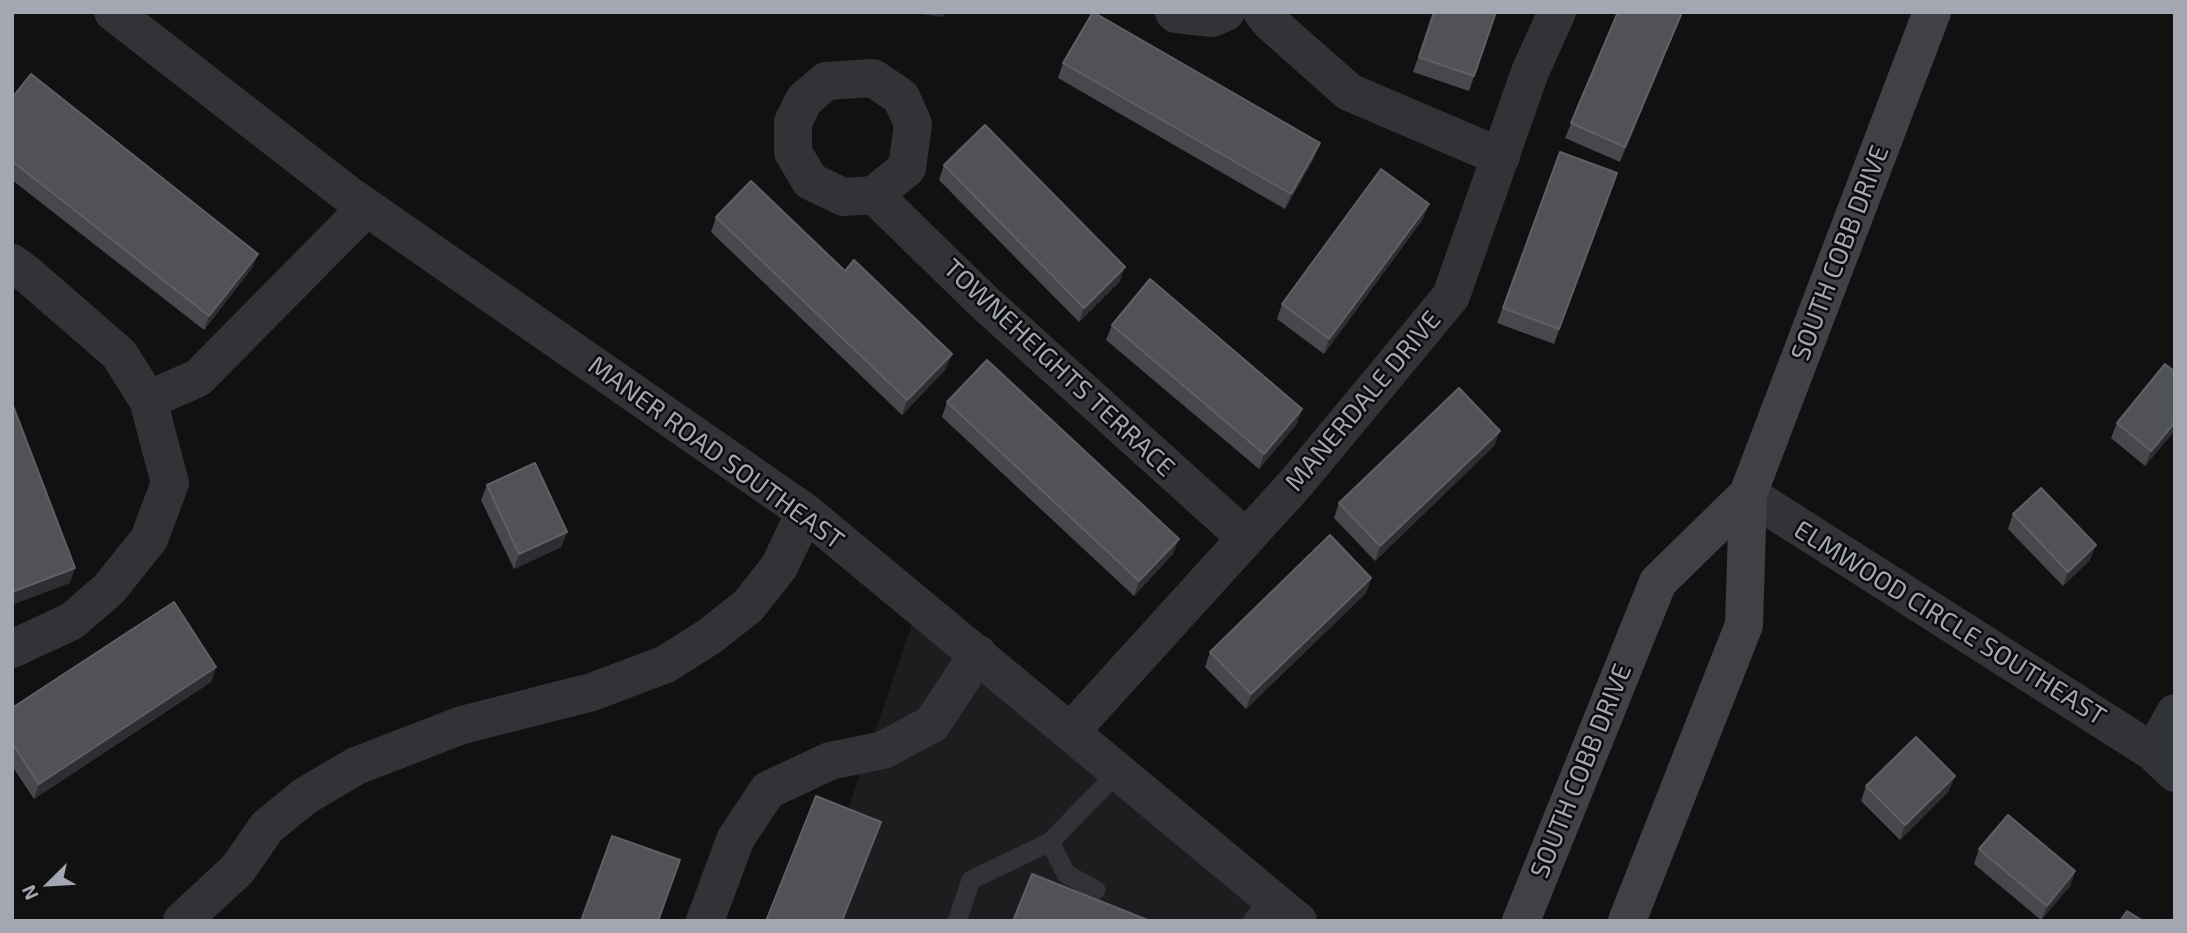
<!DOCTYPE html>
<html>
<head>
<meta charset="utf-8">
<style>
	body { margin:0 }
	#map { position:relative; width:2187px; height:933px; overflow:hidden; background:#111112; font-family:"Exo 2",sans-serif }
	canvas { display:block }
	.frame { position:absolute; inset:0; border:14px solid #a3a7b1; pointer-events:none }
	.north { position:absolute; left:14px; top:849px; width:70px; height:70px; -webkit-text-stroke:5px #0c0c0d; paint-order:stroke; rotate:246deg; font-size:19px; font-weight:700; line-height:28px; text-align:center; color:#a3a7b1 }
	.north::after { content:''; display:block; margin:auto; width:24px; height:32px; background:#a3a7b1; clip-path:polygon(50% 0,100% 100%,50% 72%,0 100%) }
</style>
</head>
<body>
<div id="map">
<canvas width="2187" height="933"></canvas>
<div class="frame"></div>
<div class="north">N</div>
</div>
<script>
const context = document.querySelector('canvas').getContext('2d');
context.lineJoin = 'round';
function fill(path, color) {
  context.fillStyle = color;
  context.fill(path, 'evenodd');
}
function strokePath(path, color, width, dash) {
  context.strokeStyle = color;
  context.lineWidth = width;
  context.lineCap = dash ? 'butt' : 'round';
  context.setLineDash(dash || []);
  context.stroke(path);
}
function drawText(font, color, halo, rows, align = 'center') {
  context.font = font + ' "Exo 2",sans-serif';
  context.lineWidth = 5;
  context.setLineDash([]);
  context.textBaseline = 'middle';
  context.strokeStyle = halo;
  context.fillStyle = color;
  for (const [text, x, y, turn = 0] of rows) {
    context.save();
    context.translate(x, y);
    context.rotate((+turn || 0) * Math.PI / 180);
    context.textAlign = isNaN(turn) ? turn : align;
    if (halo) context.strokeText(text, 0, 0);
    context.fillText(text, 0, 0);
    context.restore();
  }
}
const built = new Path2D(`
	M923 593 1297 921H809Z`);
const service = new Path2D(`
	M1050 842 1119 771
	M957 921 971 880 1050 842 1066 874 1096 890
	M1252 921 1270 898`);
const minor = new Path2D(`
	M1174 12 1176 14 1212 18 1226 12
	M1262 12 1270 22 1349 92 1501 157
	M874 195 907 168 913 124 901 97 873 78 826 81 804 100 793 122V152L810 181 843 197 874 195 984 302 1246 538
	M12 263 28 275 119 354 148 400 198 378 366 208
	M1748 494 2153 752 2175 773
	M12 649 72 621 109 589 149 539 170 483 148 400
	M1071 731 1296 483 1451 296 1530 72 1557 12
	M2153 752 2175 713
	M182 921 238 869 267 827 305 796 356 766 462 725 592 692 666 664 710 636 748 606 779 567 805 512
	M705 921 736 838 768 790 830 761 883 750 932 724 978 654`);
const tertiary = new Path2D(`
	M113 12 346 193 805 512 1298 921`);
const secondary = new Path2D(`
	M1521 921 1658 582 1748 494
	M1627 921 1744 625 1748 494 1932 12`);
const wall = new Path2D(`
	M1434 12H1496L1469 91 1413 72Z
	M1618 12H1683L1620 162 1565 138Z
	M1063 63 1314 158 1285 209 1058 78Z
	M12 98 258 254 252 268 204 330 12 180Z
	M1560 152 1617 173 1554 344 1497 323Z
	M944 165 1120 281 1079 322 939 180Z
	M716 217 946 369 902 415 711 232Z
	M1423 219 1324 354 1277 319 1282 304Z
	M1112 325 1297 424 1259 469 1106 340Z
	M947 402 1173 554 1134 596 942 417Z
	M2117 423 2175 430 2145 466 2111 438Z
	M1494 446 1375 561 1334 518 1339 503Z
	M487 485 567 532 561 547 514 569 481 500Z
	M2013 514 2090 560 2063 586 2008 529Z
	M1371 578 1366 593 1246 709 1205 667 1210 652Z
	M216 667 211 682 34 799 12 766V708Z
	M1866 786 1949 791 1900 840 1861 801Z
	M1979 849 2075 871 2070 886 2041 920 1974 864Z`);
const shadedWall = new Path2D(`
	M906 12H945L943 17Z
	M1682 12H1683L1620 162 1625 147Z
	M1320 143 1314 158 1285 209 1291 194Z
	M1429 204 1423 219 1324 354 1329 339Z
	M258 254 252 268 204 330 209 316Z
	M1125 267 1120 281 1079 322 1084 308Z
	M952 354 946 369 902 415 907 400Z
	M1302 409 1297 424 1259 469 1264 454Z
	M2175 422V430L2145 466 2151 451Z
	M1500 431 1494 446 1375 561 1380 546Z
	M567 532 561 547 514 569 519 554Z
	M1179 539 1173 554 1134 596 1139 581Z
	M2096 545 2090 560 2063 586 2068 572Z
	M75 568 70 583 12 605V592Z
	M1371 578 1366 593 1246 709 1251 694Z
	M216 667 211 682 34 799 39 784Z
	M1955 776 1949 791 1900 840 1905 825Z
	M2075 871 2070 886 2041 920 2047 906Z`);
const building = new Path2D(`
	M1093 12 1320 143 1291 194 1063 63Z
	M1434 12H1496L1474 76 1419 57Z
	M1618 12H1682L1625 147 1571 123Z
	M31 74 258 254 209 316 12 161V98Z
	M985 125 1125 267 1084 308 944 165Z
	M1560 152 1617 173 1559 329 1503 308Z
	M1381 169 1429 204 1329 339 1282 304Z
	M751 181 845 271 854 260 952 354 907 400 716 217Z
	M1150 279 1302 409 1264 454 1112 325Z
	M987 360 1179 539 1139 581 947 402Z
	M2165 364 2175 372V422L2151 451 2117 423Z
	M1459 388 1500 431 1380 546 1339 503Z
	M12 403 75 568 12 592Z
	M535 463 567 532 519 554 487 485Z
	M2041 488 2096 545 2068 572 2013 514Z
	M1330 535 1371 578 1251 694 1210 652Z
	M174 602 216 667 39 784 12 743V708Z
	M1916 737 1955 776 1905 825 1866 786Z
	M816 796 881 822 842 921H766Z
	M2008 815 2075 871 2047 906 1979 849Z
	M612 836 680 860 658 921H581Z
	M1032 874 1150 921H1013Z
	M2127 911 2143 921H2120Z`);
const streetNames = [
	["SOUTH COBB DRIVE",1840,253,-69],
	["TOWNEHEIGHTS TERRACE",1059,368,43],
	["MANERDALE DRIVE",1363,401,-50],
	["MANER ROAD SOUTHEAST",716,453,36],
	["ELMWOOD CIRCLE SOUTHEAST",1950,623,32],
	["SOUTH COBB DRIVE",1581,771,-68]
];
fill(built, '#1d1d1f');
strokePath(service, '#323336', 19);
strokePath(minor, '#323336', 38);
strokePath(tertiary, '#323336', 38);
strokePath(secondary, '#404146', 38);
fill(wall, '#47484d');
fill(shadedWall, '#2d2e31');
fill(building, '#515257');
strokePath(building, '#5e6065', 2);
drawText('26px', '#a3a7b1', '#0c0c0d', streetNames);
</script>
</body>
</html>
